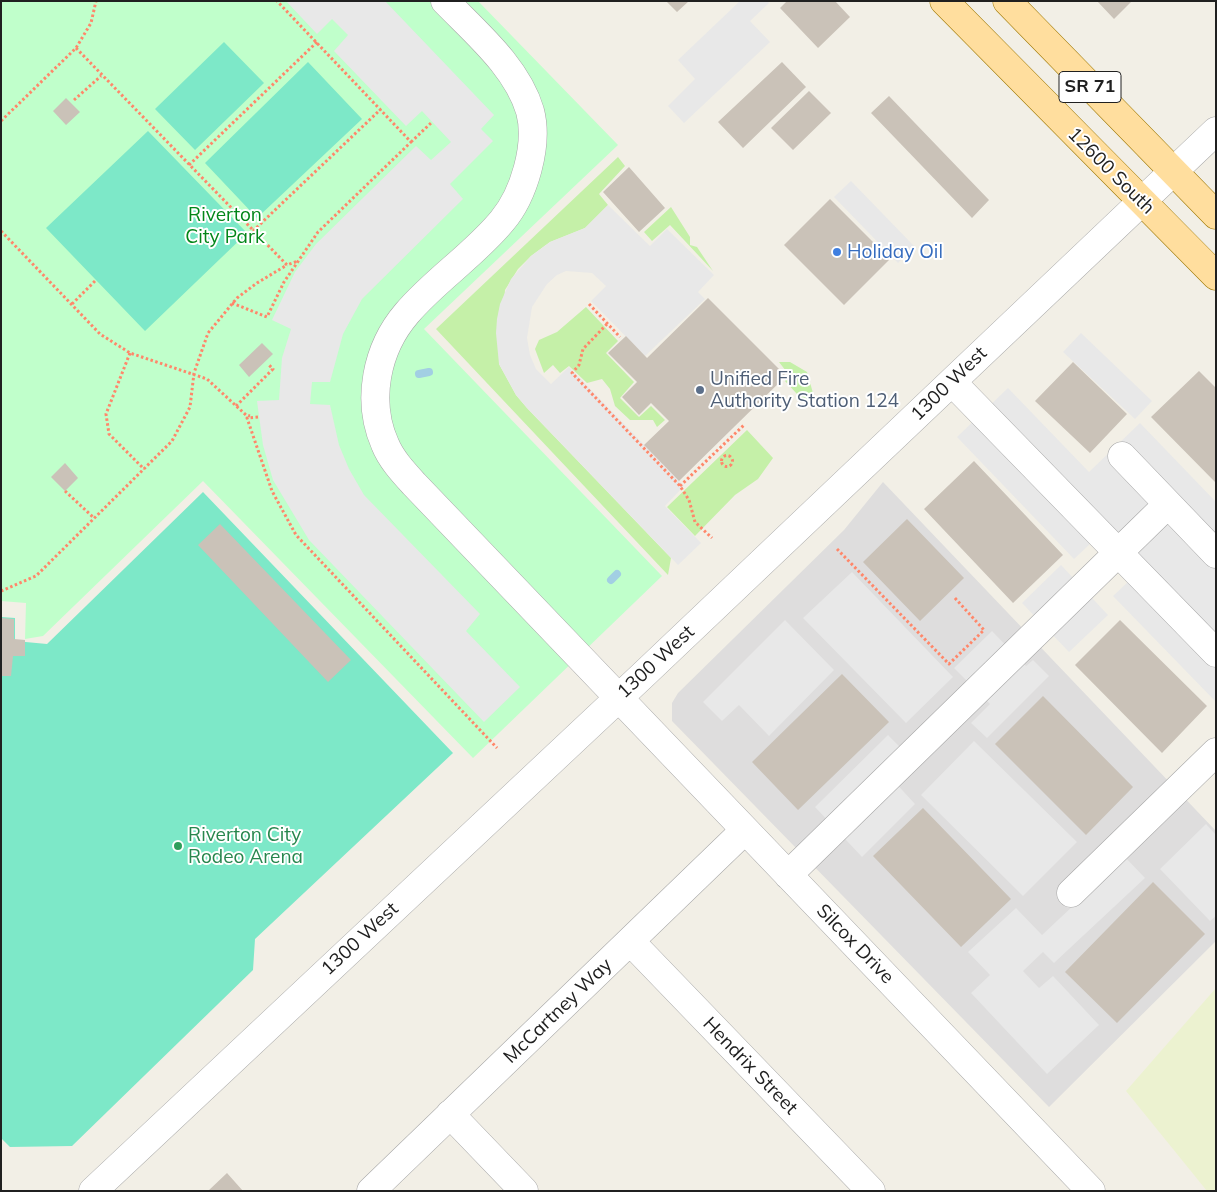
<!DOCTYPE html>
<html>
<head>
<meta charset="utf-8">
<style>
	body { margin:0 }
	#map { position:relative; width:1217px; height:1192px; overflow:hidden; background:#f2efe6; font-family:Mulish,sans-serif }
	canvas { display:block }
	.frame { position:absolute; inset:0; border:2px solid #202020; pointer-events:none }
</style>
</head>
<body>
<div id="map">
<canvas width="1217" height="1192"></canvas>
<div class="frame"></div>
</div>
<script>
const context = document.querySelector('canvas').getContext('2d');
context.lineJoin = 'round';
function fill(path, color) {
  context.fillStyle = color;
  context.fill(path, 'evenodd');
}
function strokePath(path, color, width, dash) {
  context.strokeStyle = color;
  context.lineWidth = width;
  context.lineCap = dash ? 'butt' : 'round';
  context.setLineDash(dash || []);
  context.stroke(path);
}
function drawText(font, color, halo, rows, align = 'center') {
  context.font = font + ' Mulish,sans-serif';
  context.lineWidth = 4;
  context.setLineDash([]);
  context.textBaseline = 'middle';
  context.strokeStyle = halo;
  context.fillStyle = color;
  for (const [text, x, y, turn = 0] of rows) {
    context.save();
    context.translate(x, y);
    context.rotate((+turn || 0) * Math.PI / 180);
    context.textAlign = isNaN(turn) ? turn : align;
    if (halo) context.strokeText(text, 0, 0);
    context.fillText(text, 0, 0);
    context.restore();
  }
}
const residential = new Path2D(`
	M883 482 1216 831V941L1049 1107 672 721V703L678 693 844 530Z`);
const farmland = new Path2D(`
	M1216 988V1191H1207L1126 1091Z`);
const grass = new Path2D(`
	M618 157 625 166 599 194 608 205 585 228 550 242 531 256 518 269 505 290 499 364 516 395 527 408 671 558 668 575 436 329Z
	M671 207 690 237V245L697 247 713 271 670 225 652 241 644 232Z
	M586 307 618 341 606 353 634 382 620 398 639 417 651 406 665 420 657 427 653 420H630L615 406 610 389 602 379 587 383 569 366 560 373 553 365 544 373 535 349 539 340 557 332Z
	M779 362H790L807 372 813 393 808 406 785 381 789 375Z
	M747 430 773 458 758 479 735 495 695 536 667 507Z`);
const park = new Path2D(`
	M1 1H478L618 145 424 329 662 576 473 758 203 481 43 636 25 639 26 603 1 601Z`);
const pitch = new Path2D(`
	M224 42 264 83 195 150 155 109Z
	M308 62 362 119 257 218 205 163Z
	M148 131 247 233 145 331 46 228Z
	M203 492 453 753 255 939 253 970 72 1146 10 1147 1 1138V617L15 618V641L47 644Z`);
const parking = new Path2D(`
	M286 1H385L494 115 481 129 493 141 450 184 463 199 362 299 343 334 330 382H312L310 404 330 405 339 445 349 469 364 495 480 614 466 631 520 687 484 722 309 540 273 480 263 445 257 401 279 400 282 358 291 329 272 320 295 272 316 244 416 146 431 160 451 142 422 111 406 126 334 51 348 35 332 19 317 34Z
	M740 1H767L769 3 750 21 770 42 684 123 668 106 695 79 678 60Z
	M851 181 914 246 898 263 834 197Z
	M608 205 650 246 667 229 714 275 698 292 705 299 645 356 591 301 606 286 592 273 566 271 557 275 547 284 532 307 527 338 530 355 536 369 551 384 569 367 684 486 665 506 701 543 678 565 527 408 516 395 499 364 496 333 497 319 500 304 511 279 531 256 550 242 585 228Z
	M1081 333 1152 401 1135 419 1063 352Z
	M1008 388 1089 472 1140 423 1216 502V702L1113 596 1129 581 1091 543 1074 559 957 437Z
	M1061 565 1108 615 1069 652 1022 603Z
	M852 572 953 677 906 723 803 618Z
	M785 620 834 670 769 736 739 705 722 721 703 702Z
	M992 631 1026 666 1033 660 1049 676 987 738 971 723 990 704 954 668Z
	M888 735 900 747 881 767 915 804 862 857 815 807Z
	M974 741 1077 842 1023 896 921 795Z
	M1206 824 1216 835V916L1210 921 1160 869Z
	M1125 857 1145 878 1054 963 1043 952 1023 971 1039 988 1053 976 1099 1025 1047 1074 971 993 990 975 968 952 1016 908 1042 935Z`);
const stream = new Path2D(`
	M419 374 429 372
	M611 580 617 574`);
const building = new Path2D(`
	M666 1H689L677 12Z
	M787 1H835L850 17 818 48 780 8Z
	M1097 1H1132L1114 19Z
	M782 62 806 87 743 148 718 122Z
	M809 91 831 113 793 150 771 128Z
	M889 96 989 200 972 218 871 113Z
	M66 98 80 112 66 125 53 111Z
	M629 167 665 208 639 232 603 192Z
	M830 199 890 259 844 305 784 245Z
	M708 298 786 376 679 481 644 445 669 421 651 403 639 415 622 397 637 382 608 353 626 336 647 358Z
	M262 343 273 354 249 377 239 365Z
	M1073 362 1127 414 1090 453 1035 401Z
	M1199 371 1216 388V483L1151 417Z
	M974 461 1063 555 1013 603 924 509Z
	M65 463 78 478 65 491 51 477Z
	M907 519 964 578 920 621 863 562Z
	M220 524 351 660 328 682 198 545Z
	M1 618 14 619V639L25 640V656H13L11 676H1Z
	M1120 620 1207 706 1162 753 1075 665Z
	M842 674 889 722 798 810 752 762Z
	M1043 696 1133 787 1086 835 995 744Z
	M923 808 1011 899 961 947 873 856Z
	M1153 882 1205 934 1117 1023 1065 972Z
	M227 1173 243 1191H208Z`);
const path = new Path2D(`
	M76 48 287 265 298 261
	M74 100 101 76
	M1 121 76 48 91 23 96 1
	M411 142 431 123
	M189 165 317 42
	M1 231 100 334 130 353 207 379 246 415 250 416
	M253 231 381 109
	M232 303 267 317 284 282 318 232 411 142 277 1
	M72 304 96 280
	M589 304 620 337
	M607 324 583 349 579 365 572 373 680 486 689 500 695 522 712 538
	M130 353 106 414 109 434 144 469
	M236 406 273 369 269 365
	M258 417 247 418 272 491 296 535 497 748
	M721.5 461a5.5 5.5 0 1 1 11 0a5.5 5.5 0 1 1-11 0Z
	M680 486 744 425
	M65 491 94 518
	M837 549 949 664 984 630 954 597
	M1 591 36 576 172 441 190 407 194 373 208 333 237 298 257 283 287 265`);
const minor = new Path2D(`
	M445 1C476 33 517 67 530 111 539 145 524 195 502 221 474 255 435 280 407 313 376 349 366 401 385 444 391 459 403 472 414 484L1091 1191
	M952 382 1216 653
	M1122 456 1216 554
	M788 875 1168 504
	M1071 893 1216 752
	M630 941 871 1191
	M450 1114 524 1191
	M93 1191 642 676 1216 131
	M371 1191 745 830`);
const major = new Path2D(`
	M944 1 1216 276
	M1007 1 1216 215`);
const markers = [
	[837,252,5,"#3f7fe0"],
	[700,390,5,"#5c6f8a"],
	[178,846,5,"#2e9e5b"]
];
const shields = [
	[1090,87,62]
];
const shieldNames = [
	["SR 71",1090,87]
];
const streetNames = [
	["12600 South",1111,171,45],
	["1300 West",949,384,-44],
	["1300 West",656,662,-43],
	["1300 West",360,939,-43],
	["Silcox Drive",855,944,46],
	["McCartney Way",558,1011,-44],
	["Hendrix Street",750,1066,46]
];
const parkNames = [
	["Riverton",225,215],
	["City Park",225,237]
];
const shopNames = [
	["Holiday Oil",847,252]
];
const serviceNames = [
	["Unified Fire",710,379],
	["Authority Station 124",710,401]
];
const leisureNames = [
	["Riverton City",188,835],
	["Rodeo Arena",188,857]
];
fill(residential, '#dedddd');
fill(farmland, '#ecf2d0');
fill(grass, '#c5f0a8');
fill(park, '#c0ffcb');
fill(pitch, '#7de8c8');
fill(parking, '#e8e8e8');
strokePath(stream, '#a2cfe3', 8);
fill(building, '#cac2b8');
strokePath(minor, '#a7a7a7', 29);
strokePath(major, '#9d7700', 29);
strokePath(path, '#ff876a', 3, [2.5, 2.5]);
strokePath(minor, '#fff', 28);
strokePath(major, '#ffde9e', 28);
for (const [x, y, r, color] of markers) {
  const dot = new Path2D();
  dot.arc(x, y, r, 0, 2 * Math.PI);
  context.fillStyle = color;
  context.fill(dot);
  strokePath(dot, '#fff', 2);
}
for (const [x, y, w] of shields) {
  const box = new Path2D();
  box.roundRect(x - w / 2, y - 15.5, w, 31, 4);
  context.fillStyle = '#fff';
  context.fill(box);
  strokePath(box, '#202020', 1);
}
drawText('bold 18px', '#202020', null, shieldNames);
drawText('19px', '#202020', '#fff', streetNames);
drawText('19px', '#028619', '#fff', parkNames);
drawText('19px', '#366cbe', '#fff', shopNames, 'left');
drawText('19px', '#4e5e75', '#fff', serviceNames, 'left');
drawText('19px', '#27864d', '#fff', leisureNames, 'left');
</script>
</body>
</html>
